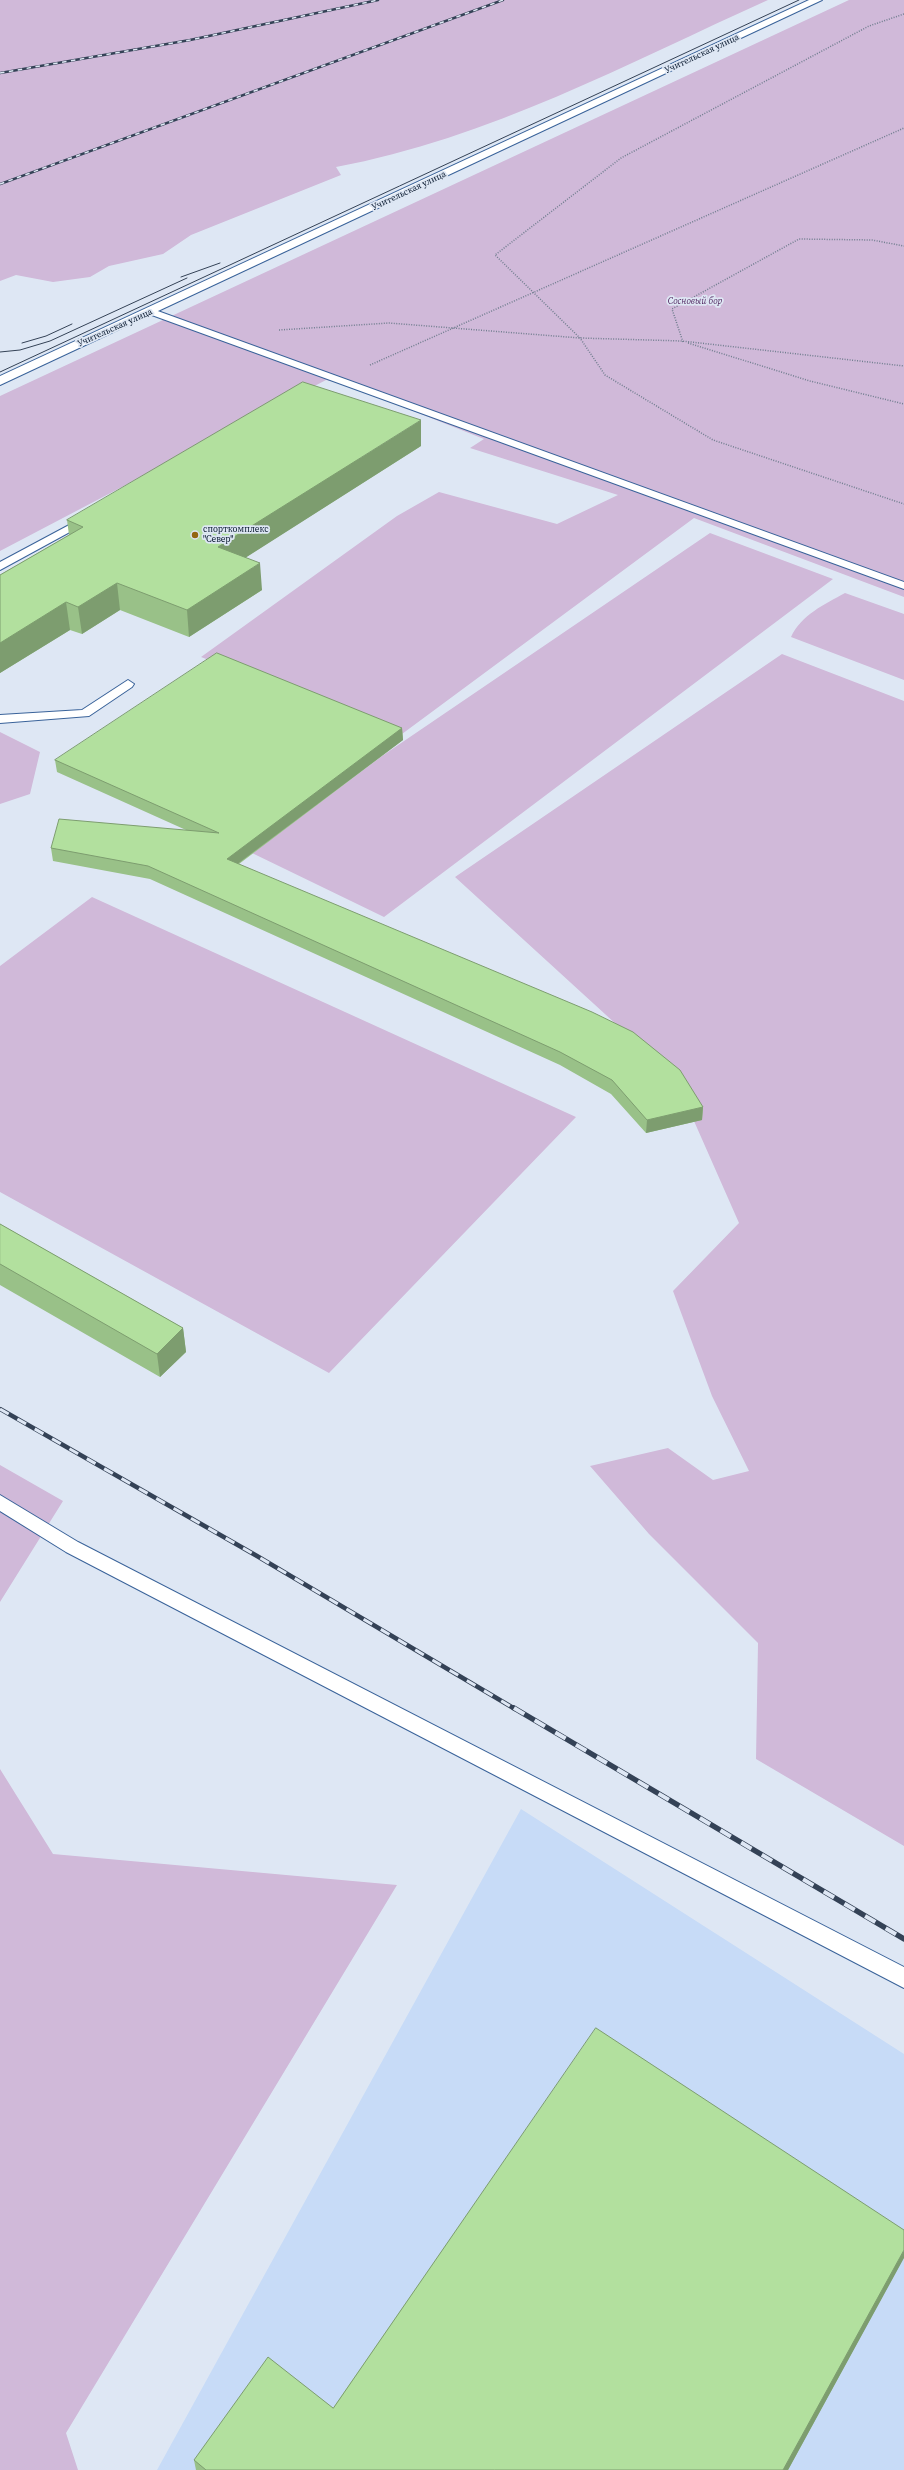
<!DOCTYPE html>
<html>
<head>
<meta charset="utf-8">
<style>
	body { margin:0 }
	canvas { display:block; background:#dee7f4 }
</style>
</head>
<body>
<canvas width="904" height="2470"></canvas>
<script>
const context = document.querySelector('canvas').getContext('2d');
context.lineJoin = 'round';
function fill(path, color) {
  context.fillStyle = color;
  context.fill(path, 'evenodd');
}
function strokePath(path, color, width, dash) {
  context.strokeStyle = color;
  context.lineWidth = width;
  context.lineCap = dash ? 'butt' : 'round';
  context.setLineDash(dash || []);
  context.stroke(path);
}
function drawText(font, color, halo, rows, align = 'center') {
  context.font = font + ' "Source Serif 4",serif';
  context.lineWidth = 3.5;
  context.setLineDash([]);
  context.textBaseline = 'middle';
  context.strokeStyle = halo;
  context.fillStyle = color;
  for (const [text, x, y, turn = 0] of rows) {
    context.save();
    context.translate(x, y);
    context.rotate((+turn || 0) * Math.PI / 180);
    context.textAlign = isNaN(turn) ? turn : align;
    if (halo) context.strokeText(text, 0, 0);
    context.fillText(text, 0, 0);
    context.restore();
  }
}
const built = new Path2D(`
	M521 1809 904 2054V2470H157Z`);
const green = new Path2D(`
	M0 0H768C628 63 488 139 336 167L341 175 191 235 163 254 109 266 90 277 53 282 16 275 0 281Z
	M849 0H904V597L694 518 402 734 201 657 397 516 439 492 557 524 618 495 470 448 484 439 345 384 326 380 0 551V396Z
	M710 533 833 579 384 917 252 853 382 756Z
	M845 593 904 614V680L791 637C801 615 825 604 845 593Z
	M782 654 904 701V1846L756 1759 758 1643 649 1534 590 1466 668 1448 713 1480 749 1471 712 1396 673 1291 739 1223 675 1078 455 877Z
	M0 732 40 752 30 794 0 804Z
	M92 897 576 1117 329 1373 0 1192V966Z
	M0 1465 63 1501 0 1602Z
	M0 1769 53 1854 397 1885 66 2433 78 2470H0Z`);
const path = new Path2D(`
	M904 14 869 26 621 158 495 255 580 338 605 375 713 440 904 504
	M279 330 389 323 580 338 682 341 904 366
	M683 342 672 309 799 239 872 240 904 246
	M688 343 810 381 904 404
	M370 365 904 128`);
const lane = new Path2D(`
	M149 310H155L904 582V589L149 314Z
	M86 516 90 517V521L0 570V562Z
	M128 680 134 684 132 687 89 716 0 723V715L82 710Z
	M0 1495 78 1542 904 1967V1988L66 1552 0 1511Z`);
const secondary = new Path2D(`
	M809 0H822L0 385V376Z`);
const tram = new Path2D(`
	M181 277 220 263
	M22 343 46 336 72 324
	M0 352 20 350 50 341 187 278
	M0 372 799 0`);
const railFar2 = new Path2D(`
	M0 73 190 40 378 0
	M0 184 503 0`);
const railFar1 = new Path2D(`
	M0 1409 257 1556 515 1709`);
const rail = new Path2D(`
	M514 1708 904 1939`);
const wall = new Path2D(`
	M421 446 246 557 262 590 189 637 120 610 82 634 70 630 0 673V575L69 535 67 520Z
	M402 728 403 740 239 864 703 1107 702 1120 646 1133 611 1094 560 1065 150 879 53 861 51 848 186 830 57 772 55 760Z
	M0 1224 183 1328 186 1352 160 1377 0 1285Z
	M904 2257 788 2470H196L194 2460 333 2408Z`);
const shadedWall = new Path2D(`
	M421 420V446L220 574 218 547Z
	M260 563 262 590 189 637 187 610Z
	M117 583 120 610 82 634 78 607Z
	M66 602 70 630 0 673V643Z
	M402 728 403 740 228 871 227 859Z
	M703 1107 702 1120 646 1133 647 1120Z
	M183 1328 186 1352 160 1377 157 1354Z
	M904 2250V2258L788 2470H783Z`);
const building = new Path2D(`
	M303 382 421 420 218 547 260 563 187 610 117 583 78 607 66 602 0 643V575L83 527 67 520Z
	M217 653 402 728 227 859 592 1012 633 1032 680 1070 703 1107 647 1120 612 1080 560 1052 148 866 51 848 59 819 219 833 55 760Z
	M0 1224 183 1328 157 1354 0 1264Z
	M596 2028 904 2230V2250L783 2470H206L194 2460 268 2357 333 2408Z`);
const markers = [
	[195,535,4,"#936612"]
];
const farStreetnames = [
	["Учительская улица",702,54,-25],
	["Учительская улица",409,191,-25],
	["Учительская улица",115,328,-24]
];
const farParknames = [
	["Сосновый бор",695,302]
];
const farPoinames = [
	["спорткомплекс",203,530],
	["\"Север\"",203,540]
];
fill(built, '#c7dbf7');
fill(green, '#d0b9d9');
strokePath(lane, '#3a639a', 2);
strokePath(secondary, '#3a639a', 2);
strokePath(path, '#717e8f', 1.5, [1, 1.5]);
fill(lane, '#fff');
fill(secondary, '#fff');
strokePath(tram, '#344256', 1);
strokePath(railFar2, '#344256', 2.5);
strokePath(railFar1, '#344256', 4.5);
strokePath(rail, '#344256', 5.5);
strokePath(railFar2, '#dee7f4', 1.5, [4.5]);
strokePath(railFar1, '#dee7f4', 3, [10]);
strokePath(rail, '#dee7f4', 4, [12]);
fill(wall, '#99c188');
fill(shadedWall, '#7d9d6f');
fill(building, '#b2e09e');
strokePath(building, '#7d9d6f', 1);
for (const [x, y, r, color] of markers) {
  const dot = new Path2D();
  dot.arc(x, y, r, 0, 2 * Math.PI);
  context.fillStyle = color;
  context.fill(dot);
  strokePath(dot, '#dee7f4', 1.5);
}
drawText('9px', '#05152b', '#dee7f4', farStreetnames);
drawText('italic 9px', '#4b1e5a', '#dee7f4', farParknames);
drawText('9px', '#05152b', '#dee7f4', farPoinames, 'left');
</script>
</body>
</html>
